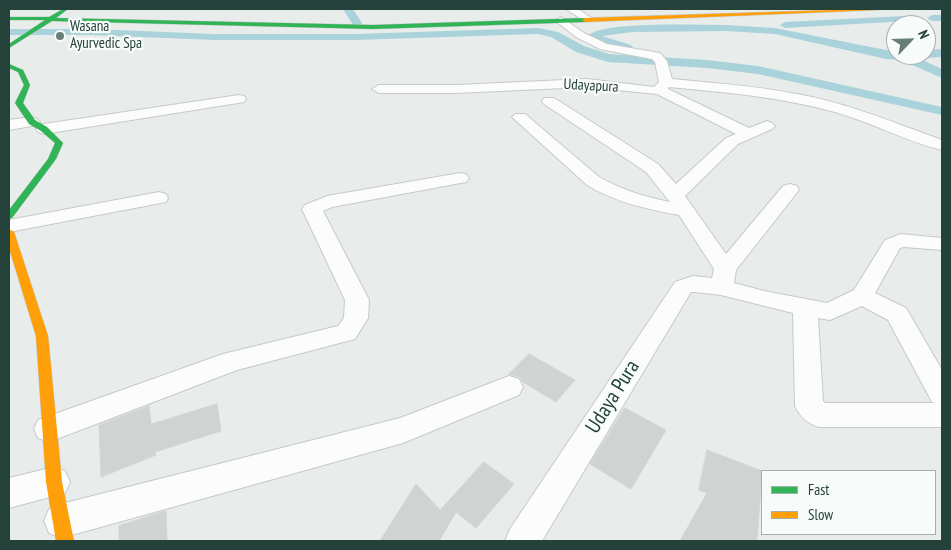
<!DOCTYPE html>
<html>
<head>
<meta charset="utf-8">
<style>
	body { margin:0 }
	#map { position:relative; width:951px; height:550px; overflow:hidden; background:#e8edeb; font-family:"PT Sans Narrow",sans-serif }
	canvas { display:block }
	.frame { position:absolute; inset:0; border:10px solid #24413a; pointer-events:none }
	.legend { position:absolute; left:761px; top:470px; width:175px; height:65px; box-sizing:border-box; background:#f7fbf9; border:1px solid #a3b1ad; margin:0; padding:6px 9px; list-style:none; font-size:15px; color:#24413a }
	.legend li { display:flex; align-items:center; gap:10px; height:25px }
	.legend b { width:25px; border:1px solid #a3b1ad }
	.north { position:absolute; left:886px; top:15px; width:50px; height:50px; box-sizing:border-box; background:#f7fbf9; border:1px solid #a3b1ad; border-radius:50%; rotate:66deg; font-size:14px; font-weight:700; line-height:20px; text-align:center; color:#24413a }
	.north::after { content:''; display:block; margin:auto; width:18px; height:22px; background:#697d78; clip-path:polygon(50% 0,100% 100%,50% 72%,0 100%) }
</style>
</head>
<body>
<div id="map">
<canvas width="951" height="550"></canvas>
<div class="frame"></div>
<ul class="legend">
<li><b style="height:6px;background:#30b455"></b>Fast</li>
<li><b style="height:6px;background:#ff9f0a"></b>Slow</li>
</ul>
<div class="north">N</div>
</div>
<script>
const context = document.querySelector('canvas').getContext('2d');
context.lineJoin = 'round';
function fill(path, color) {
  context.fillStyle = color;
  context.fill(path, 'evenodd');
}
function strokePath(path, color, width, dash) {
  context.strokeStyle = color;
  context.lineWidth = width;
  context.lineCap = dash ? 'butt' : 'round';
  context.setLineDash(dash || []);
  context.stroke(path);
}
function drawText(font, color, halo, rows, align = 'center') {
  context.font = font + ' "PT Sans Narrow",sans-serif';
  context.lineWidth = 4.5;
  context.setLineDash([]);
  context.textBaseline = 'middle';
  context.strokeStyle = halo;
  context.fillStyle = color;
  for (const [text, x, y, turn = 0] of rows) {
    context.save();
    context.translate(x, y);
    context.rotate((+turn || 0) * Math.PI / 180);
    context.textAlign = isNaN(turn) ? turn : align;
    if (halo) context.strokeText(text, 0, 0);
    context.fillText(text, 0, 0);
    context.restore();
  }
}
const canal = new Path2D(`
	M343 9H353L362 23 361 25H353Z
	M942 15V21H932L927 18 932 15Z
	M904 16 909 19 908 21 785 28 780 25 785 22Z
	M726 25 775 28 896 52V55H911L942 69V78L901 60 886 59 775 34 726 31 633 32 602 36 631 45 633 47 627 51 595 41 589 35C603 21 702 25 726 25Z
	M538 28 558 32 584 46 609 54 707 60 758 66 942 107V115L758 74 707 68 608 62 576 52 551 37 538 34 355 40H214L92 35H9V29H92L214 34H355Z
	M942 49V57L926 58 921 55H926V50Z`);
const building = new Path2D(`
	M529 354 575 380 556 402 523 382 520 377 509 374Z
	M217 404 221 431 155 452 156 455 101 477 99 425 149 406 151 424Z
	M625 408 666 430 631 489 590 464Z
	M707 450 762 471 757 541H680L707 493 699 490Z
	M484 462 514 484 476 528 456 512 439 541H380L416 484 440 510Z
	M166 511 167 541H119V526Z`);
const street = new Path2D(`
	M566 9H578L593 19 592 21H584Z
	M561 17 584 33 607 44 660 53 667 61 672 79C714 83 756 86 797 94 847 103 895 123 942 140V150C905 141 871 122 835 112 780 97 725 92 669 87L668 89 749 128 767 121 772 123 775 126 772 129 738 144 685 196 726 254 783 186 790 184 797 186 799 190 736 270 734 283 764 291 827 303 854 290 885 240 901 234 942 238V250L904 247 900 248 875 293 906 308 942 370V427H819C807 423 800 417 795 406L793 313 721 295 694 292H691L542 541H505L510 529 675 282 693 276 712 278 714 269 679 215C646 209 615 202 587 185L512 117 515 114H525L599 177C622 190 645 197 670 202L646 172 544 104 542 101 544 98H554L658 164 676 184 726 138 736 134 657 94 587 87 456 93H379L372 89 379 85H456L587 79 654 87 659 82 655 62 652 59 600 49 576 37 557 22 556 20ZM862 306 888 320 932 402 935 403H825L823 401 818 318 830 320Z
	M239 95 244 96 246 99 244 102 44 134 38 132 36 129 38 126 44 124Z
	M32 117 37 119 40 122 37 125 9 130V120Z
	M460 173 466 174 469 178 466 182 332 207 323 211 369 300 368 318 355 339 237 370 49 442 38 438 34 429 38 420 223 354 338 326 344 318 345 300 302 209 305 205 327 196Z
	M159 192 166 194 168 198 166 202 9 232V220Z
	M509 376 519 379 523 387 519 395 403 443 61 538 49 533 44 521 49 509 61 504 400 418Z
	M54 467 65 471 70 482 65 493 9 508V478Z`);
const fast = new Path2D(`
	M63 9H68L56 18 373 25 585 18 588 20 585 22 373 29 52 21 9 48V44L45 20H9V17H49Z
	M9 64 23 70 30 85 23 103 35 120 47 127 63 143 56 159 12 218 9 219V210L48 159 55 143 41 131 29 124 15 103 24 85 18 72 9 68Z`);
const slow = new Path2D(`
	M864 9H902L585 22 582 20 585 18Z
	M9 229 14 232 48 336 62 482 74 541H56L46 482 36 336 9 248Z`);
const markers = [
	[60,36,5,"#697d78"]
];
const farPoinames = [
	["Wasana",70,27],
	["Ayurvedic Spa",70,44]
];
const farStreetnames = [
	["Udayapura",591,86,3]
];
const nearStreetnames = [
	["Udaya Pura",613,397,-58]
];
fill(canal, '#aad2da');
fill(building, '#cfd4d2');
strokePath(building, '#d0d6d4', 1);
strokePath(street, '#c5cac8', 2);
strokePath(fast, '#c3cac8', 1);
strokePath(slow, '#c3cac8', 1);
fill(street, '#fcfcfc');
fill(fast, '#30b455');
fill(slow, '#ff9f0a');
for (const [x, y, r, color] of markers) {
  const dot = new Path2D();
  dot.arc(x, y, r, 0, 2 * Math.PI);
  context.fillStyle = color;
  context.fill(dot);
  strokePath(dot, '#f7fbf9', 2);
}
drawText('15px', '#24413a', '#f7fbf9', farPoinames, 'left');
drawText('15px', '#24413a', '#f7fbf9', farStreetnames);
drawText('21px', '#24413a', '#f7fbf9', nearStreetnames);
</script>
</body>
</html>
